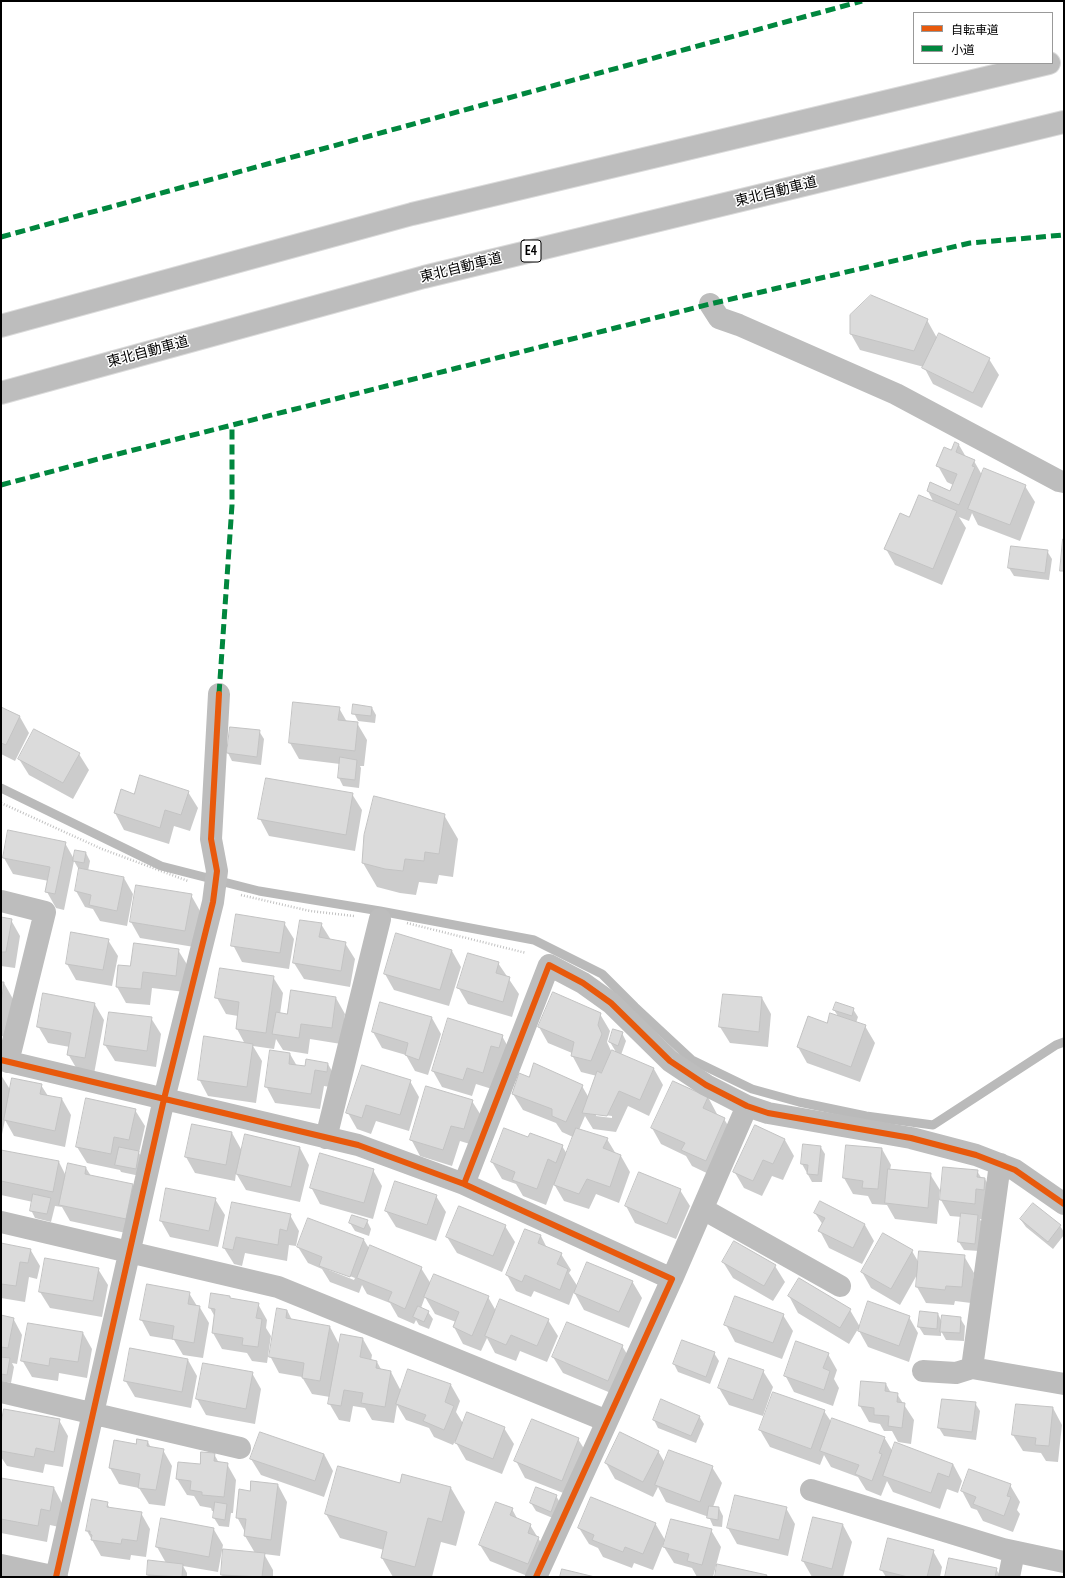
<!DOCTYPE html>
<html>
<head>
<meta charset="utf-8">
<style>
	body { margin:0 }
	#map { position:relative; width:1065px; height:1578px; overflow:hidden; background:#fff; font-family:"PT Sans Narrow","Noto Sans JP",sans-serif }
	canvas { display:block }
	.frame { position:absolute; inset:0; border:2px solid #000; pointer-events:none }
	.legend { position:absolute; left:913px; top:12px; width:140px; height:52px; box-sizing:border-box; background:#fff; border:1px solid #999; margin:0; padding:5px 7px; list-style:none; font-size:12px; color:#000 }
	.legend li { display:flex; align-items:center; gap:8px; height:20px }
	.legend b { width:20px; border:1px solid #999 }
</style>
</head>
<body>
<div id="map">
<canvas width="1065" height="1578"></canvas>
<div class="frame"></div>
<ul class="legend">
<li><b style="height:5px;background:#e8590c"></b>自転車道</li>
<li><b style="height:5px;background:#00873e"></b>小道</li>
</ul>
</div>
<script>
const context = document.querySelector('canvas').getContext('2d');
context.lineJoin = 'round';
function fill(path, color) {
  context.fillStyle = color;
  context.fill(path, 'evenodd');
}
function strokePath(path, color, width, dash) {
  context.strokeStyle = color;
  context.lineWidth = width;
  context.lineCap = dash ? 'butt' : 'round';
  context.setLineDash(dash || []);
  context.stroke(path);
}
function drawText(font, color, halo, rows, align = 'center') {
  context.font = font + ' "PT Sans Narrow","Noto Sans JP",sans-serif';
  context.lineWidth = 3;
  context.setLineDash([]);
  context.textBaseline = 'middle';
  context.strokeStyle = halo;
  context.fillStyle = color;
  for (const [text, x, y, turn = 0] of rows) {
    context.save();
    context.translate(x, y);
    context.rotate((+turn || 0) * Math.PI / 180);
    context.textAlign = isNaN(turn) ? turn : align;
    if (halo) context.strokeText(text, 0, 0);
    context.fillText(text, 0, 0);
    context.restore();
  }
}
const shadow = new Path2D(`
	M927 320 937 338 989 359 999 375 982 408 933 384 924 367 860 350 851 334Z
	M959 445 966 457 974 461 982 475 1025 486 1035 502 1020 541 978 525 972 513 969 521 959 517 966 528 942 585 895 565 886 549 910 519 934 503 928 491 950 492 953 485 947 482 938 466Z
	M1047 551 1052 559 1049 580 1014 576 1009 568Z
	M1 708 20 717 29 733 15 761 1 754Z
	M339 708 347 722 357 723 367 740 364 766H360L361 768 359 788 343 786 339 778 340 764 299 759 290 743Z
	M372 708 376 715 375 723 358 721 354 713Z
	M231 728 259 731 264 739 261 765 232 761 228 753Z
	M79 754 89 770 73 799 29 775 19 759Z
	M122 790 135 795 188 792 198 808 190 831 174 826 169 844 124 830 115 813Z
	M352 794 362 810 355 851 269 836 260 819Z
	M444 815 458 839 453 877 439 875 437 884 419 882 416 895 400 893 377 887 363 863Z
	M65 843 74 859 76 851 86 853 90 861 88 871 124 878 133 894 127 926 100 921 93 909 85 907 76 891 80 869 78 868 74 861 64 910 56 908 47 892 49 881 13 874 4 858Z
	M191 895 200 911 194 947 140 938 131 922Z
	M1 918 11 920 20 936 15 968 1 966Z
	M284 923 294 939 289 969 242 962 233 945Z
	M321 924 331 940 345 943 355 959 350 987 304 979 294 963Z
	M108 940 118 956 112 986 76 980 67 964Z
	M178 950 188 966 185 992 152 988 150 1005 126 1003 117 987 131 967Z
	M452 951 461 967 449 1006 394 990 385 974Z
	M498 963 519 994 512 1017 468 1004 458 987Z
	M273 977 283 993 280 1014 288 1015 336 998 345 1014 341 1044 310 1039 308 1054 283 1050 276 1039 274 1049 253 1046 262 1061 256 1103 208 1096 199 1079 245 1044 237 1029 238 1016 226 1014 217 998Z
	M1 983H4L13 999 7 1037 1 1036Z
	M762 998 771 1014 768 1047 730 1043 720 1027Z
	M94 1003 104 1020 94 1074 78 1071 68 1054 70 1047 48 1043 38 1026Z
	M853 1009 858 1017 856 1023 865 1026 875 1043 860 1082 807 1063 798 1047 838 1016 834 1010Z
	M600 1014 610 1031 607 1042 612 1053 616 1052 610 1042 622 1033 626 1041 621 1055 654 1069 663 1085 649 1116 628 1106 616 1132 593 1129 585 1116 579 1130 607 1139 616 1154 621 1156 630 1172 619 1203 596 1194 589 1209 564 1201 554 1184 546 1205 523 1196 516 1184 502 1179 492 1162 529 1138 562 1146 567 1154 573 1137 562 1132 556 1123 523 1110 513 1094 529 1078 582 1086 589 1098 597 1076 581 1072 572 1055V1053L548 1043 539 1027ZM596 1114 612 1116V1118L596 1116Z
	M151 1018 161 1034 156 1067 115 1061 105 1045Z
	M432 1018 441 1034 428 1075 415 1071 406 1055 382 1048 373 1032Z
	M502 1036 511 1052 492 1089 476 1084 472 1096 442 1087 433 1071Z
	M290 1054 297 1066 306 1068 328 1064 337 1080 336 1088 324 1086 320 1109 275 1103 266 1086Z
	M1 1075 11 1091 41 1085 48 1096 62 1099 71 1115 65 1147 14 1136 5 1120 1 1139Z
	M410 1081 419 1097 409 1131 376 1121 371 1134 357 1129 348 1113Z
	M708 1097 717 1114 716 1115 724 1119 734 1135 715 1177 692 1166 686 1156 661 1144 652 1128Z
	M472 1101 482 1117 473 1145 460 1141 452 1166 420 1156 411 1139Z
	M135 1110 145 1126 139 1153 143 1160 140 1176 121 1172 120 1170 87 1163 77 1147Z
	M192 1125 232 1133 242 1151 246 1136 300 1148 309 1165 300 1202 246 1190 236 1173 235 1181 195 1173 186 1157Z
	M756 1127 785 1140 794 1156 783 1180 772 1176 762 1196 744 1188 734 1171Z
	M820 1146 825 1154 822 1182H812L802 1164Z
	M847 1146 882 1149 891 1165 890 1170 930 1174 940 1190 937 1224 895 1219 887 1205 872 1204 868 1196 853 1194 844 1178Z
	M1 1151 59 1162 66 1176 69 1164 86 1168 91 1176 133 1185 142 1201 135 1235 70 1221 62 1207 55 1206 51 1222 35 1218 31 1210 33 1202 1 1195Z
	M373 1170 382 1186 373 1219 320 1204 311 1187Z
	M977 1171 982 1179H985L994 1195 984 1219H980L982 1223 979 1251 964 1250 959 1242 962 1217 950 1216 941 1200Z
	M680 1190 690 1206 676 1239 635 1223 626 1206Z
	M436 1196 446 1212 436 1241 396 1227 386 1211Z
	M215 1199 225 1215 218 1247 170 1237 161 1221Z
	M233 1204 290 1215 299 1231 296 1246 289 1245 287 1261 245 1253 242 1266 234 1264 224 1248Z
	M1033 1204 1060 1226 1064 1232V1235L1053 1249 1026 1227 1021 1220Z
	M815 1213 865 1225 874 1241 862 1264 829 1248 820 1231 823 1225Z
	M367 1221 371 1229 369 1236 355 1231 350 1223Z
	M505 1226 515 1242 502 1272 457 1253 447 1237Z
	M526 1230 541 1236 547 1248 561 1254 571 1270 569 1273 578 1287 632 1281 642 1298 629 1328 584 1310 574 1292 569 1305 534 1291 531 1297 516 1291 507 1275Z
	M364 1240 370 1250 421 1268 431 1284 488 1297 496 1311 548 1320 558 1336 547 1362 520 1351 516 1361 495 1353 487 1338 481 1351 463 1344 454 1327 456 1322 435 1314 425 1297 421 1308 428 1312 433 1319 429 1329 419 1325 416 1320 414 1324 398 1317 390 1303 367 1294 362 1285 359 1293 330 1282 322 1269 308 1263 298 1247ZM329 1268 355 1278 354 1280 329 1270Z
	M1 1244 30 1249 40 1266 37 1279 29 1277 25 1302 1 1298Z
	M912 1251 919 1263 964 1256 974 1273 971 1303 955 1301 954 1305 926 1303 917 1287 918 1273 900 1305 871 1288 862 1272Z
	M723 1262 775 1266 785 1282 773 1301 733 1278Z
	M98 1269 108 1285 102 1317 50 1308 40 1292Z
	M189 1293 197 1306H199L209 1323 203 1358 183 1355 174 1340 150 1336 141 1319Z
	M789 1296 850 1310 860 1327 909 1317 918 1333 909 1362 868 1347 858 1329 849 1344 798 1313Z
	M231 1300 258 1304 267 1320 266 1328 271 1336 267 1363 252 1361 247 1353 222 1349 213 1333 215 1317 210 1308Z
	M287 1310 292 1320 330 1327 340 1346 363 1339 372 1355 371 1361 377 1362 382 1371 391 1372 401 1391 409 1370 451 1385 460 1401 456 1412 464 1425 504 1428 514 1444 502 1474 466 1460 455 1441 453 1445 434 1437 429 1428 406 1420 397 1405 394 1423 372 1420 365 1408 353 1406 350 1422 339 1420 329 1403 330 1397 312 1394 302 1377 279 1373 270 1356Z
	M938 1314 942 1322 960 1318 965 1326 964 1341 946 1340 941 1331V1336L924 1335 919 1327Z
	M783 1315 793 1331 782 1359 735 1342 726 1325Z
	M1 1316 13 1318 22 1335 17 1364 12 1363 14 1367 11 1383 1 1381Z
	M83 1333 92 1349 87 1378 59 1373 58 1381 32 1377 22 1360Z
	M622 1346 632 1362 618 1396 563 1373 553 1357Z
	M714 1353 719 1361 710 1384 678 1372 674 1364Z
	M828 1354 837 1370 834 1379 839 1388 833 1406 794 1392 785 1375Z
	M188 1360 197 1376 191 1408 135 1397 125 1380Z
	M763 1371 773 1387 763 1416 729 1405 719 1388Z
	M252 1373 261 1389 255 1424 206 1415 197 1399Z
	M862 1382 886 1384 891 1393 897 1394 914 1420 911 1444 898 1442 892 1431H884L880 1424 869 1422 860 1406Z
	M942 1400 975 1403 980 1411 976 1440 944 1436 939 1428Z
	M1053 1408 1062 1425 1058 1462 1046 1461 1041 1453 1023 1451 1013 1435Z
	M824 1411 832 1423 884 1437 893 1452 953 1464 962 1481 958 1493 947 1489 940 1509 893 1492 887 1481 881 1496 866 1490 858 1477 831 1467 824 1455 820 1465 770 1447 760 1430Z
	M699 1416 704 1424 696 1443 658 1428 654 1420Z
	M59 1420 68 1436 63 1467 45 1464 43 1473 7 1466 1 1457V1429Z
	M578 1439 588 1455 571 1496 525 1478 516 1461Z
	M148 1442 151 1448 163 1450 172 1466 165 1506 149 1504 139 1488 119 1484 110 1468 137 1445Z
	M658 1451 665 1463 712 1467 722 1483 713 1507 719 1508 723 1516 722 1527 713 1526 709 1517 666 1502 658 1487 653 1497 615 1479 606 1463Z
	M214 1454 219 1463 227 1464 236 1480 233 1513H231L229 1527 219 1526 214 1518 215 1511H212L211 1508 200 1506 194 1496 187 1495 177 1479 200 1466Z
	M324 1454 333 1471 324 1497 261 1475 251 1459Z
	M403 1475 451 1488 465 1512 456 1546 441 1542 432 1577H393L382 1558 384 1550 340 1538 326 1514 400 1485Z
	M1 1479 54 1488 63 1505 59 1527 50 1525 47 1542 1 1533Z
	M278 1485 287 1502 280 1556 264 1554 273 1570V1577H223L222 1575 255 1553 245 1536V1532L237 1517 251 1492Z
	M1010 1485 1020 1502 1017 1510 1020 1514 1013 1532 983 1521 977 1510 971 1508 962 1491Z
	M556 1496 561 1504 555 1519 536 1511 531 1503Z
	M107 1503 110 1509 141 1513 150 1529 146 1557 131 1555 130 1560 101 1556 87 1531Z
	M786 1508 795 1524 788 1556 737 1544 728 1528Z
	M512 1509 518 1520 530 1525 548 1554 530 1577 490 1561 480 1545Z
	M813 1518 843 1525 852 1542 843 1577H812L803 1561Z
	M162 1520 213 1528 223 1545 218 1572 183 1566 187 1573V1577H149L148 1575 166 1563 157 1547Z
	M655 1523 665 1540 653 1570 634 1563 632 1568 603 1557 598 1548 589 1544 579 1528Z
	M711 1530 721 1547 713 1577H697L692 1568 674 1563 664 1547Z
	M933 1551 942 1567 940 1577H886L881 1569Z
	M996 1569 1001 1577H946Z`);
const stream = new Path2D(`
	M1 788 161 866 259 891 380 911 534 940 602 974 635 1007 692 1060 752 1089 799 1102 866 1116 933 1125 1056 1045 1064 1042`);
const building = new Path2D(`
	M871 295 928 319 914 351 850 334V315Z
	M939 333 990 358 973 393 922 368Z
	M955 442 959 444 956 452 975 460 972 466 975 467 959 505 927 491 930 482 950 491 957 474 936 466 944 447 951 450Z
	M984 468 1026 485 1010 525 968 509Z
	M919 495 957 511 933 569 884 549 900 513 909 517Z
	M1063 539H1064V571H1060Z
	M1011 546 1048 550 1045 573 1008 568Z
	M293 702 340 707 338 720 358 722 355 751 289 743Z
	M353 704 372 707 371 716 352 714Z
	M1 707 20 716 6 745 1 743Z
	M230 727 260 730 257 757 227 753Z
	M34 729 80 753 63 783 18 759Z
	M340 757 357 760 355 780 338 778Z
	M140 775 189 791 181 815 165 810 160 828 114 813 121 789 134 794Z
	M266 778 353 793 346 835 258 819Z
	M374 796 445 814 439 854 425 852 424 861 405 859 403 871 385 869 362 863 364 835Z
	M8 830 66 842 55 894 45 892 50 867 3 858Z
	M75 850 86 852 84 863 73 861Z
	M79 868 124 877 117 911 89 905 91 895 75 891Z
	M136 885 192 894 185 931 130 922Z
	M236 914 285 922 280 953 231 946Z
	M1 917 12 919 6 952H1Z
	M300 920 322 923 319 937 346 942 341 971 293 963Z
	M71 932 109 939 103 970 66 964Z
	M396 933 452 950 440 990 384 974Z
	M134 943 179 949 176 976 143 972 141 989 116 987 118 965 130 966Z
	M468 953 499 962 496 973 510 977 503 1002 457 988Z
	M220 968 274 976 266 1033 236 1029 239 1002 215 998Z
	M1 982H4L1 1004Z
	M291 990 336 997 332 1028 301 1024 299 1038 272 1034 276 1012 287 1014Z
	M553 992 601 1013 598 1025 602 1034 591 1061 571 1056 574 1042 538 1027Z
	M43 993 95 1003 85 1058 67 1055 71 1033 37 1027Z
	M723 994 762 997 759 1032 719 1027Z
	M380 1002 432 1017 419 1060 405 1055 408 1043 372 1032Z
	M836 1002 854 1008 852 1016 833 1010Z
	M109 1012 152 1017 147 1051 104 1045Z
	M830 1013 866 1025 851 1067 797 1047 808 1016 827 1023Z
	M448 1018 503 1035 499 1048 491 1046 483 1073 467 1068 463 1080 432 1071Z
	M613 1029 623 1032 618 1046 609 1042Z
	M204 1036 253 1044 247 1087 198 1080Z
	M270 1050 290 1053 289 1064 305 1066 306 1059 328 1063 327 1072 315 1070 311 1094 265 1087Z
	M612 1050 654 1068 640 1100 619 1091 607 1116 582 1113 597 1071 601 1073Z
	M534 1063 583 1085 566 1122 552 1116V1109L512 1094 519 1073 529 1077Z
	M362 1065 411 1080 400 1115 366 1105 362 1118 346 1113Z
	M12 1078 42 1084 40 1094 62 1098 55 1131 4 1120Z
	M673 1081 708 1097 703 1108 725 1118 706 1161 681 1150 685 1143 651 1128Z
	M426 1086 473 1100 464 1129 451 1126 443 1150 410 1140Z
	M86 1098 136 1109 129 1140 114 1137 111 1154 76 1147Z
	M192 1124 232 1132 226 1165 185 1157Z
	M755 1125 785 1139 773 1164 763 1160 753 1181 733 1172Z
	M504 1128 528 1137 530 1133 563 1145 556 1163 548 1159 537 1189 512 1180 515 1172 491 1162Z
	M576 1128 608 1138 603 1148 621 1155 610 1187 587 1179 579 1194 554 1185Z
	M245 1134 300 1147 291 1187 236 1174Z
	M803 1144 821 1146 818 1175 807 1174 808 1165 801 1164Z
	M846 1145 882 1148 878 1189 862 1188 863 1181 843 1178Z
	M119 1147 139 1151 136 1169 115 1165Z
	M1 1150 59 1161 53 1192 1 1181Z
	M320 1153 374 1169 364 1203 310 1188Z
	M68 1163 86 1167 85 1174 133 1184 126 1219 59 1205Z
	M943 1167 978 1170 977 1177 985 1178 984 1190 976 1189 975 1204 940 1200Z
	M888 1169 931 1173 928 1208 885 1203Z
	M639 1172 681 1189 667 1224 625 1206Z
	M395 1181 437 1195 427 1225 385 1211Z
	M166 1188 216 1198 209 1231 160 1221Z
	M33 1194 51 1198 47 1214 30 1211Z
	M820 1201 865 1224 853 1248 818 1231 825 1218 814 1213Z
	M232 1202 291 1214 287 1231 280 1229 278 1245 236 1237 233 1250 223 1248Z
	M1033 1203 1061 1225 1048 1242 1020 1219Z
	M459 1206 506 1225 493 1256 446 1237Z
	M961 1213 978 1215 975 1244 958 1242Z
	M352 1215 368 1220 364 1229 349 1223Z
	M308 1218 364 1239 350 1277 319 1266 322 1257 297 1247Z
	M525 1229 541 1235 538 1243 562 1253 557 1264 568 1269 560 1290 525 1275 522 1282 506 1275Z
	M883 1233 913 1250 891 1289 861 1272Z
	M734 1241 776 1265 764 1286 722 1262Z
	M1 1243 31 1249 28 1263 20 1262 16 1286 1 1284Z
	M370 1245 422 1267 405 1309 388 1301 392 1292 357 1278Z
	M919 1251 965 1255 962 1287 946 1286 945 1290 916 1287Z
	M45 1258 99 1268 93 1301 39 1292Z
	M587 1262 633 1281 619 1312 574 1293Z
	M434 1274 489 1296 472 1336 453 1327 459 1312 424 1297Z
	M799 1278 851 1309 840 1328 788 1296Z
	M147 1284 190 1292 188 1304 200 1306 194 1343 172 1339 174 1326 140 1320Z
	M211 1293 230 1296V1298L259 1303 256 1318 262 1319 258 1347 242 1345 243 1338 212 1333 215 1309 209 1308Z
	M735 1296 784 1314 773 1343 724 1325Z
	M500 1299 549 1319 537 1346 511 1335 506 1345 485 1336Z
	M868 1301 910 1316 899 1346 858 1331Z
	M418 1306 429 1311 424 1322 413 1317Z
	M277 1308 287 1310 286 1318 330 1326 320 1381 302 1378 304 1363 269 1357Z
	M920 1311 938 1313 937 1329 918 1327Z
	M1 1315 14 1318 8 1348 1 1347Z
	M942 1315 961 1317 960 1333 940 1332Z
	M567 1322 623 1345 608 1381 552 1357Z
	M28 1323 83 1332 78 1362 50 1358 49 1366 21 1361Z
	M341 1334 363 1338 360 1357 377 1361 376 1368 391 1371 385 1407 361 1403 363 1393 344 1390 341 1406 328 1404Z
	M682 1340 715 1352 706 1377 673 1364Z
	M796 1341 829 1353 823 1368 830 1371 824 1390 784 1376Z
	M130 1348 188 1359 182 1392 124 1381Z
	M1 1357 10 1358 7 1375 1 1374Z
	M729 1358 764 1370 753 1400 718 1388Z
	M203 1363 253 1372 246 1409 196 1399Z
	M408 1369 451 1384 445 1402 454 1406 444 1430 423 1421 426 1415 396 1404Z
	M861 1381 886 1383 885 1391 898 1393 897 1402 905 1403 902 1428 888 1426 889 1416 874 1415V1408L859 1406Z
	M773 1392 825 1410 811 1449 759 1430Z
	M661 1399 700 1416 691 1436 653 1420Z
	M942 1399 976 1402 972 1432 938 1428Z
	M1016 1404 1053 1407 1049 1446 1035 1445 1036 1438 1012 1435Z
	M4 1409 60 1419 54 1452 36 1448 34 1457 1 1451V1424Z
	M467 1412 505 1427 493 1459 455 1443Z
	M832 1418 885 1437 879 1453 882 1454 872 1481 855 1474 859 1465 820 1451Z
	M532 1419 579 1438 562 1481 514 1461Z
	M260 1432 324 1454 315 1481 250 1459Z
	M620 1432 659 1451 643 1482 605 1463Z
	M137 1439 148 1441 147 1446 164 1449 156 1490 138 1488 140 1474 109 1468 114 1440 136 1444Z
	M895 1442 953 1464 949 1477 938 1473 931 1493 883 1476Z
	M669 1450 713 1466 700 1502 655 1485Z
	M201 1452 215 1453 214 1461 228 1463 224 1497 202 1495V1492L190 1490 191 1481 176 1479 178 1462 200 1464Z
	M338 1466 400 1483 402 1474 451 1487 442 1522 428 1518 415 1567 381 1558 387 1532 325 1514Z
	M969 1469 1011 1484 1007 1496 1011 1497 1004 1516 973 1504 976 1497 961 1491Z
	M1 1478 54 1487 50 1511 41 1509 38 1526 1 1519Z
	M251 1481 278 1484 271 1540 244 1536 246 1519 236 1518 239 1489 250 1491Z
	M536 1487 557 1495 551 1512 530 1503Z
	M735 1495 787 1507 779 1540 727 1528Z
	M591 1497 656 1523 643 1554 625 1547 623 1552 592 1540 594 1535 578 1528Z
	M92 1499 108 1502 107 1507 142 1512 137 1541 122 1539 121 1544 91 1540 92 1535 90 1534V1531H86Z
	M215 1502 227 1504 225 1520 213 1518Z
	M496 1502 513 1508 510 1515 531 1524 528 1533 539 1537 528 1564 479 1545Z
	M709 1506 719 1507 718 1520 707 1518Z
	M813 1517 843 1524 832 1569 802 1561Z
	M161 1518 214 1528 209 1557 156 1547Z
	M671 1519 712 1529 702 1565 687 1561 689 1554 663 1547Z
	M888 1538 934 1550 927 1577H908L880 1570Z
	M223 1549 265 1553 262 1577 221 1575Z
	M949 1558 997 1568 995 1577H945Z
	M148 1560 183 1564 182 1577 147 1575Z
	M717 1564 767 1575 766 1577H715Z
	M562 1569 595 1577H560Z`);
const path = new Path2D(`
	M1 803 102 849 188 881
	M241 895 310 911 354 916
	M407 923 526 953`);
const minor = new Path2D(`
	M710 304 719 318 739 325 896 394 1059 481 1064 482
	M1 901 45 912 8 1062
	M1 1060 358 1145 464 1184 672 1279 536 1577
	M326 1138 380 919
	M464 1184 549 965 583 983 611 1003 670 1061 706 1085 747 1106 768 1113 911 1138 976 1155 1015 1170 1064 1204
	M703 1209 840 1286
	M1 1222 278 1287 607 1421
	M672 1279 747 1106
	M972 1368 1000 1164
	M923 1371 956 1373 972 1368 1064 1384
	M1 1392 240 1448
	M811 1490 1003 1549 1064 1562
	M1 1565 57 1577
	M56 1577 164 1099 213 902 217 871 211 839 219 694
	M1009 1577 1014 1552`);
const highway = new Path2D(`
	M1 326 412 214 1049 63
	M1 393 424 277 1064 122`);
const quiet = new Path2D(`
	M1 237 862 1
	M1 485 102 458 710 304 970 243 1064 235
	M219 694 232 505V425`);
const cycleway = new Path2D(`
	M1 1060 358 1145 464 1184 672 1279 536 1577
	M464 1184 549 965 583 983 611 1003 670 1061 706 1085 747 1106 768 1113 911 1138 976 1155 1015 1170 1064 1204
	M56 1577 164 1099 213 902 217 871 211 839 219 694`);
const shields = [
	[531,251,20]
];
const shieldNames = [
	["E4",531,251]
];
const streetNames = [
	["東北自動車道",776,192,-14],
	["東北自動車道",461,268,-14],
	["東北自動車道",148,352,-15]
];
fill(shadow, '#0003');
strokePath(stream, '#bababa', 9);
fill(building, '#dbdbdb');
strokePath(building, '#c3c3c3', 1);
strokePath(highway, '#dbdbdb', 24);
strokePath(path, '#c2c2c2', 2.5, [1, 2]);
strokePath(minor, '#bdbdbd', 22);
strokePath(highway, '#bdbdbd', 22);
strokePath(quiet, '#00873e', 5, [10, 5]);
strokePath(cycleway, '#e8590c', 6);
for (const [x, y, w] of shields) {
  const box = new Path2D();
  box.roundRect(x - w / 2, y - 11, w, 22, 3);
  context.fillStyle = '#fff';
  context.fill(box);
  strokePath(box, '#000', 1);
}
drawText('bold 13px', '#000', null, shieldNames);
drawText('14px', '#000', '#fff', streetNames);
</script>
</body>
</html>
